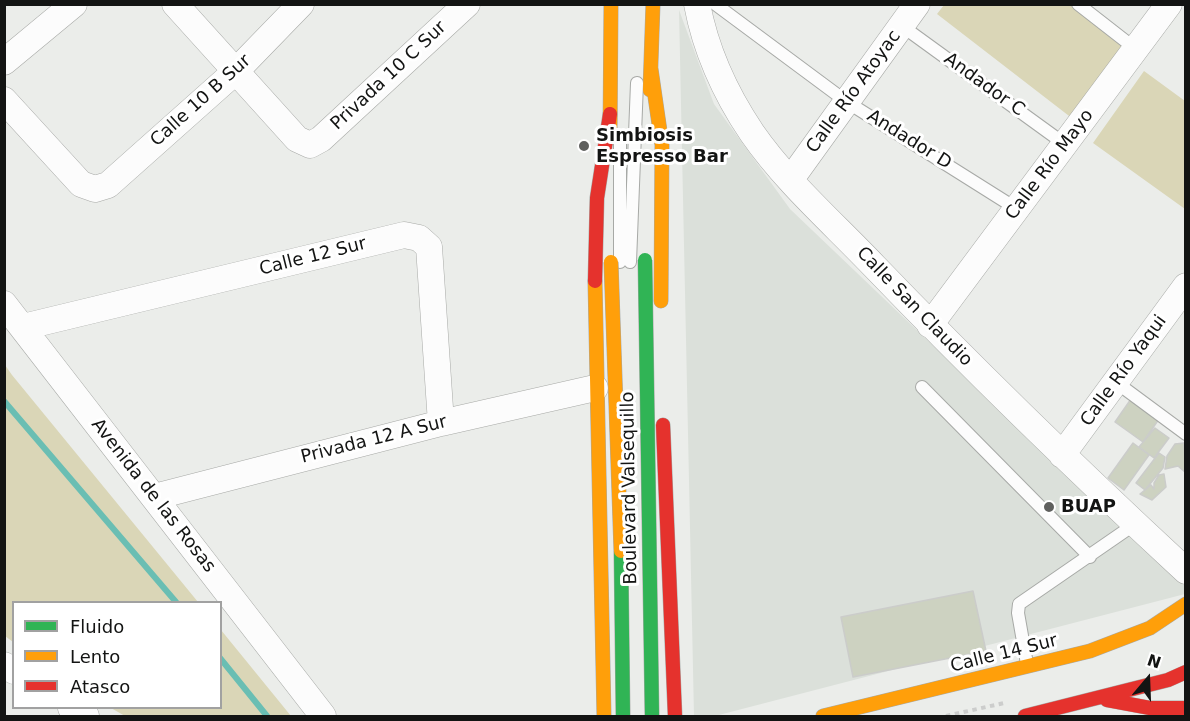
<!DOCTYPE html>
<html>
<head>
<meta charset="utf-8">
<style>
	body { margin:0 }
	#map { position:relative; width:1190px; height:721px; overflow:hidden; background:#ebedea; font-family:"DejaVu Sans",sans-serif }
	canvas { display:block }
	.frame { position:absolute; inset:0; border:6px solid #131413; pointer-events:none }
	.legend { position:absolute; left:12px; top:601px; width:210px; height:108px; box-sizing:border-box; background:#fff; border:2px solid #a1a1a1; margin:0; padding:8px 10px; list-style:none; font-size:18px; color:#131413 }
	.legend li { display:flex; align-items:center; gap:12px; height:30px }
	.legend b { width:30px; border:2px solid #a1a1a1 }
	.north { position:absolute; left:1118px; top:649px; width:60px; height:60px; -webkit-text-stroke:4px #fff; paint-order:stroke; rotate:19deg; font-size:16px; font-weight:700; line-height:24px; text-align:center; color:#131413 }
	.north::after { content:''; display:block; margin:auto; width:21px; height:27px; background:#131413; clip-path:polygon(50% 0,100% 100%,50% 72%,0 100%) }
</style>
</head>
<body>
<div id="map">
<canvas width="1190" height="721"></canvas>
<div class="frame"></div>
<ul class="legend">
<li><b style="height:8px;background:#30b455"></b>Fluido</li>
<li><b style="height:8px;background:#ff9f0a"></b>Lento</li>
<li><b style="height:8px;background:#e5322d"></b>Atasco</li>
</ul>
<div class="north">N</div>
</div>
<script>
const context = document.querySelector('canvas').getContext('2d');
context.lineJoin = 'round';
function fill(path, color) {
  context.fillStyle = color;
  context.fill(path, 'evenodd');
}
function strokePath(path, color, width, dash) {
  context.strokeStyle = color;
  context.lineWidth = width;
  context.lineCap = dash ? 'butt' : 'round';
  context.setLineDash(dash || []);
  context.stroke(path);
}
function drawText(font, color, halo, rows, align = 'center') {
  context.font = font + ' "DejaVu Sans",sans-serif';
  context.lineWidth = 6;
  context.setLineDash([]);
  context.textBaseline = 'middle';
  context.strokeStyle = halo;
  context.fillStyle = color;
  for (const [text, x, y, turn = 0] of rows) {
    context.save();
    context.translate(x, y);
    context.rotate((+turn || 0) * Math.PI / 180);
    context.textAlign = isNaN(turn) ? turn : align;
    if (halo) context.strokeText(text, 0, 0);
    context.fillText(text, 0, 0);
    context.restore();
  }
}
const built = new Path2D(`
	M679 10 714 104 790 209 1185 586V594L715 716H694Z`);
const green = new Path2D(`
	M944 5H1077L1130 46 1073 119 937 14Z
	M1144 71 1185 101V209L1093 143Z
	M5 365 12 375 198 602H14L13 642 5 636Z
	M221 630 291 716H125L111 708H220Z`);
const stream = new Path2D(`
	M4 401 176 602
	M220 658 267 716`);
const building = new Path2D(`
	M1131 399 1159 419 1143 442 1115 422Z
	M1155 428 1169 438 1154 458 1139 447Z
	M1133 443 1149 455 1124 490 1108 478Z
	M1184 443 1186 473 1178 466 1165 469 1167 456 1175 444Z
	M1159 453 1165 457 1163 468 1145 490 1136 483Z
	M1164 474 1166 487 1152 500 1140 494 1151 485 1154 489V483L1159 475Z
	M973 591 986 651 853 677 841 617Z`);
const path = new Path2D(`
	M946 716 1004 703`);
const lane = new Path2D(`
	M715 4 847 102 1017 209
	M1078 4 1137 50
	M902 26 1066 145
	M620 135V262
	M630 262 637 83
	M1117 383 1186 434
	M922 387 1090 557
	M1027 664 1018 613 1019 604 1135 524`);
const street = new Path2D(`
	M175 4 297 139 310 145 321 139 467 4
	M697 4C706 52 725 93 752 133 786 182 833 223 874 266 975 371 1079 472 1186 571
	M4 62 74 4
	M4 100 81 184 95 189 108 185 236 71 301 4
	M791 179 917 4
	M4 304 323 716
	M930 325 1169 4
	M23 327 404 235 419 238 429 247 441 423
	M1062 455 1186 286
	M154 497 441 423 595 388
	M4 665 14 671
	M71 708 86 716`);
const slow = new Path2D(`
	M651 69 662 145 661 301
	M650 90 653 4
	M610 135 611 4
	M595 281 604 716
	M823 716 1090 651 1150 628 1186 604`);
const jam = new Path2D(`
	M595 281 597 198 610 114
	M663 425 675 716
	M1107 700 1150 708H1186
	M1025 716 1168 680 1186 672`);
const fastBridge = new Path2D(`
	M645 260 652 716
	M621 551 623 716`);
const slowBridge = new Path2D(`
	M611 262 621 551`);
const markers = [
	[584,146,6,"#5f605e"],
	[1049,507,6,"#5f605e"]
];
const streetNames = [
	["Privada 10 C Sur",389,76,-43],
	["Andador C",984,85,36],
	["Calle Río Atoyac",854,92,-54],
	["Calle 10 B Sur",201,101,-42],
	["Andador D",909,140,32],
	["Calle Río Mayo",1050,165,-53],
	["Calle 12 Sur",313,257,-14],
	["Calle San Claudio",914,307,46],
	["Calle Río Yaqui",1124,371,-54],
	["Privada 12 A Sur",374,440,-14],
	["Boulevard Valsequillo",630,488,-91],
	["Avenida de las Rosas",153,496,52],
	["Calle 14 Sur",1004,654,-14]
];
const poiNames = [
	["Simbiosis",596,136],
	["Espresso Bar",596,157],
	["BUAP",1061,507]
];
fill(built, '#dbe0da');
fill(green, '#dad6b7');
strokePath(stream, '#6abeb3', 6);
fill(building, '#cdd2c1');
strokePath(building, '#cbccca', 1.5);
strokePath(lane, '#a7a9a6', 14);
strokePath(street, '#a7a9a6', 27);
strokePath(slow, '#a7a9a6', 15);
strokePath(jam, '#a7a9a6', 15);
strokePath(path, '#cccdcc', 4, [4.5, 4.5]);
strokePath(lane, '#fcfcfc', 12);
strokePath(street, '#fcfcfc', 26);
strokePath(slow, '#ff9f0a', 14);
strokePath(jam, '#e5322d', 14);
strokePath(fastBridge, '#a7a9a6', 15, []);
strokePath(slowBridge, '#a7a9a6', 15, []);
strokePath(fastBridge, '#30b455', 14);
strokePath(slowBridge, '#ff9f0a', 14);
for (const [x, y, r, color] of markers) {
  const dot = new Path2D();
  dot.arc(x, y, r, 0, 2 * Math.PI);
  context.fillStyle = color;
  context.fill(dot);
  strokePath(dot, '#fff', 2);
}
drawText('18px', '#131413', '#fff', streetNames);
drawText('bold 18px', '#131413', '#fff', poiNames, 'left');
</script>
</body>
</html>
